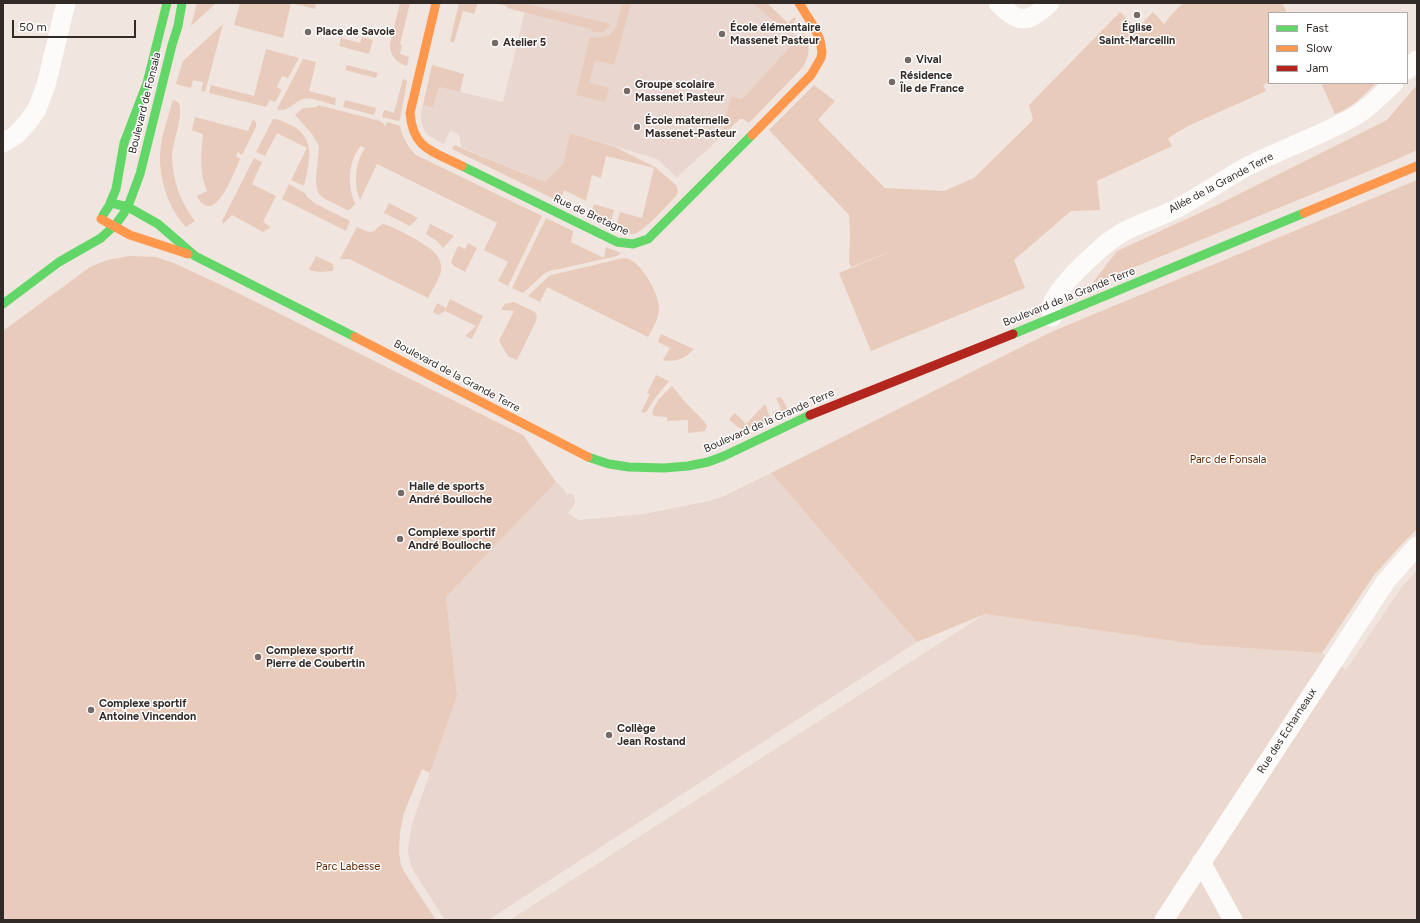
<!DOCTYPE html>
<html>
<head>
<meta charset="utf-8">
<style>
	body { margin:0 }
	#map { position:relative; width:1420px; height:923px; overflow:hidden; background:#f0e5df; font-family:Figtree,sans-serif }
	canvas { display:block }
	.frame { position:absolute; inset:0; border:4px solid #322a27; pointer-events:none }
	.legend { position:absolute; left:1268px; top:12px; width:140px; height:72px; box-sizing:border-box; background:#fff; border:1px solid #adaaa9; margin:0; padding:5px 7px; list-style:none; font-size:12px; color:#322a27 }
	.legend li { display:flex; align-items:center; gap:8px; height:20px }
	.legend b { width:20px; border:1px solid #adaaa9 }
	.scale { position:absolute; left:12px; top:20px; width:124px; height:18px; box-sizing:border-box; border:2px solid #322a27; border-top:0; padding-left:5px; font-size:12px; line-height:14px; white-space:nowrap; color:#322a27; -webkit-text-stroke:3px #fff; paint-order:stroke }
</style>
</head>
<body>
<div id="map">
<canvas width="1420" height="923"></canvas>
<div class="frame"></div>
<ul class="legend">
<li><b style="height:5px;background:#63d668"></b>Fast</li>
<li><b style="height:5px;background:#ff974d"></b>Slow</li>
<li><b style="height:5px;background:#b3261e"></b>Jam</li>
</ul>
<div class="scale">50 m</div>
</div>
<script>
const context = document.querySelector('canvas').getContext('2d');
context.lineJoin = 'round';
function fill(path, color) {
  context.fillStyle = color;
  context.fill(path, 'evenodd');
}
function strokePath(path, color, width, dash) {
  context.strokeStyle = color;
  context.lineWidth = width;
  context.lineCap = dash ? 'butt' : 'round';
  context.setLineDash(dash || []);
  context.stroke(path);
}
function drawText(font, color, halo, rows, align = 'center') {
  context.font = font + ' Figtree,sans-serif';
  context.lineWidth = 3;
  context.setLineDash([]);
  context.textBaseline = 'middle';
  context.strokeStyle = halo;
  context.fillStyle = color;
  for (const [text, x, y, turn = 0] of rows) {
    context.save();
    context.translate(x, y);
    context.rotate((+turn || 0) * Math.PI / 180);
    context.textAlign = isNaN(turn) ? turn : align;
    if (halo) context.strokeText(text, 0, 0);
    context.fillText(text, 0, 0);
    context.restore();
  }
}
const built = new Path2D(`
	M1417 570V920H510L985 614 1201 645 1322 653 1346 670 1401 588Z`);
const education = new Path2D(`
	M527 3H763L799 38 742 99 731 96 720 138 677 177 657 159 570 133 563 164 545 182 461 147 459 134 450 131 444 144 435 139 428 135 424 130 421 121V113L423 105 433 108 439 87 503 102Z
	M771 473 917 642 488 920H445L413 870 409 858 408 848 412 824 457 696 446 597 556 482 562 487 567 495 572 493 575 499V503L568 513 579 520 644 514 709 501 722 497Z`);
const green = new Path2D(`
	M197 3H216L191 26Z
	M240 3H316L315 9 291 3 283 38 234 25Z
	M400 3H410L400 44 402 45 400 54 409 57 407 66C396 62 390 56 390 44Z
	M459 3H478L474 14 463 11 454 43 450 41Z
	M494 3H523L610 24C607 33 600 33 591 31V29L507 8V6Z
	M623 3H631L614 65 595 60 589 83 609 88 605 102 576 95 590 37 599 38 610 35 616 26Z
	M753 3H767L788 23 794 17 796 19 787 32Z
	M1183 3H1282L1287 13H1269V82L1263 85 1266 91 1188 126 1168 138 1172 146 1097 181 1100 210 1071 211 1014 260 1025 288 871 351 839 273 904 246 851 267 849 262 850 234 849 215 769 130 814 85 835 101 818 120 885 188 944 191 974 178 1033 120 1029 105 1120 12 1137 29 1153 12 1164 24 1171 15Z
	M223 24 205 92 201 91 203 82 193 80 191 88 176 84 183 61Z
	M803 33C811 45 810 55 803 67L749 123 743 119H740L720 138 731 96 742 99Z
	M362 37 373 40 369 54 339 46 341 38 360 43Z
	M266 49 299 58 288 78 282 76 277 87 282 90 275 102 270 100 266 107 209 93 211 85 254 96Z
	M303 59 316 62 309 91 336 98 335 105C325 103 312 97 303 99 294 102 286 114 277 109Z
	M347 65 378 73 376 78 345 70Z
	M432 65 464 74 460 92 439 87 433 108 423 105Z
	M403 79 407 81 400 120 398 121 382 117 384 110 394 113Z
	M1321 83H1376C1363 96 1352 108 1335 114Z
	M1417 85V150L1393 161 1091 285 1117 251 1217 205 1387 120Z
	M173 100 178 102C185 111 173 142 172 154 172 179 180 202 195 221L186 227C169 209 160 182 160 157 160 138 168 118 173 100Z
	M345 100 376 108 374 115 343 107Z
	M318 105 380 121 384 124 385 127 387 122 400 126C402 137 408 147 416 155L542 216 508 286 498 281 508 262 484 250 497 223 377 164 360 200C353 182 355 164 365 148L361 146C348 160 347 186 355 203 353 207 351 210 347 210L325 199 318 193 316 184V178L319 146 312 134 295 115 303 108 316 107Z
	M195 117 248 131 253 119 256 122V127L242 155 238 152 236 156 240 159C234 172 214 229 197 196L207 191C199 173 201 152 203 134L192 130Z
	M273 119C280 119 285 123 291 125 317 138 309 163 304 186L291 180 307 148 277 133 265 156 256 152Z
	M570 133 615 147 655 167 676 185 678 191 676 196C668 204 643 233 633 234 626 234 621 232 615 229L620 212 642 218 654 168 606 156 601 178 592 175 586 201 564 190 560 202 452 149 454 145 545 182 563 164Z
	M254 158 262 162 252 184 276 196 263 222 271 227 263 232 232 215 223 224 222 221Z
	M1417 180V529L1401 545 1374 575 1322 653 1201 645 985 614 917 642 771 473 1051 332Z
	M289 184 305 193 307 197 316 204 350 221 346 231 282 199Z
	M389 203 418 218 410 226 384 213Z
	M594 204 614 210 609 227 590 217Z
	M546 218 573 231 571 242 604 258 606 247 621 253 617 256 550 271 545 273 523 293 512 288Z
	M383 224C393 226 428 245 435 253 439 257 442 264 441 270 440 279 432 290 428 298L349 259H340L357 227C362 229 369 234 374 231 378 228 378 226 383 224Z
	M430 224 454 236 443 248 437 241 426 234Z
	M468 243 477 248 465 272 454 266 451 262 458 246 465 249Z
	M129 256 156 257 174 263 236 292 523 435 556 482 446 597 457 696 430 773 422 769 404 813 400 832 399 852 401 865 405 873 436 920H3V331L90 267 107 260Z
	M316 256 333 264V271L318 272 309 270Z
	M623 258C639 257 659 293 659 308 659 318 653 328 648 337L547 287 540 302 528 296 549 276 552 275Z
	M450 299 483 316 472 339 465 336 476 326 445 311 438 315 433 312 437 303 446 308Z
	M514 302 535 312 537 316 536 321 517 360 508 356 499 341 514 311 501 310 505 304Z
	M661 334 694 349C685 358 677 363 663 360L670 348 658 342Z
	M656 375 669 381 655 398 647 411 644 413 641 412 650 394 647 393Z
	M672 386 686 403 704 421 707 426 705 431 688 433V420L667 421V417L655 416 652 414C653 403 665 393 672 386Z
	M780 397 783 400 789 412 775 417 773 412 781 409 776 398Z
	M765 404 771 419C753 428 745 437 729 419L735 413 746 424Z`);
const street = new Path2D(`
	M998 3C1020 25 1028 23 1050 3
	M1407 70 1417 60
	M3 143 16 135 28 122 37 109 46 85 66 3
	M1052 317C1052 315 1051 311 1051 308 1055 287 1106 241 1125 231 1144 221 1165 216 1183 205 1205 193 1226 178 1248 166 1284 148 1323 135 1357 115 1371 106 1382 94 1394 83
	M1201 862 1233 920
	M1164 920 1386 581 1417 546`);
const fast = new Path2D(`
	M462 166 617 242 633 244 648 239 752 135
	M111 203 128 207 158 224 195 256 355 337
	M103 215 109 206 116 189 124 143 147 83 167 3
	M3 304 59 262 101 238 116 224 124 213 130 201 140 174 172 45 178 26 182 3
	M1013 334 1304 213
	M588 457 609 464 629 467 664 468 688 466 708 462 724 456 810 415`);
const slow = new Path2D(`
	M436 3 410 113C413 150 433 151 462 166
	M752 135 811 75 821 58 822 52 820 40 814 27 799 3
	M1304 213 1417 166
	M101 219 130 235 188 254
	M355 337 588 457`);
const jam = new Path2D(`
	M810 415 1013 334`);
const markers = [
	[1137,15,4,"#746b67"],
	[308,32,4,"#746b67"],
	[722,34,4,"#746b67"],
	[495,43,4,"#746b67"],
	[908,60,4,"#746b67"],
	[892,82,4,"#746b67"],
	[627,91,4,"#746b67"],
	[637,127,4,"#746b67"],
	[401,493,4,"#746b67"],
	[400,539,4,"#746b67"],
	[258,657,4,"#746b67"],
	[91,710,4,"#746b67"],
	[609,735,4,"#746b67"]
];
const poiNames = [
	["École élémentaire",730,28],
	["Massenet Pasteur",730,41],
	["Église",1137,28,"center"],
	["Saint-Marcellin",1137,41,"center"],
	["Place de Savoie",316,32],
	["Atelier 5",503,43],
	["Vival",916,60],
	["Résidence",900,76],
	["Île de France",900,89],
	["Groupe scolaire",635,85],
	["Massenet Pasteur",635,98],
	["École maternelle",645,121],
	["Massenet-Pasteur",645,134],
	["Halle de sports",409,487],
	["André Boulloche",409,500],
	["Complexe sportif",408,533],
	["André Boulloche",408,546],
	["Complexe sportif",266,651],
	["Pierre de Coubertin",266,664],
	["Complexe sportif",99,704],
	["Antoine Vincendon",99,717],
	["Collège",617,729],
	["Jean Rostand",617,742]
];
const streetNames = [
	["Boulevard de Fonsala",145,103,-76],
	["Allée de la Grande Terre",1221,183,-28],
	["Rue de Bretagne",591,215,25],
	["Boulevard de la Grande Terre",1069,297,-22],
	["Boulevard de la Grande Terre",457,376,28],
	["Boulevard de la Grande Terre",769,421,-24],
	["Rue des Echarneaux",1287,731,-57]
];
const parkNames = [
	["Parc de Fonsala",1228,460],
	["Parc Labesse",348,867]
];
fill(built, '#ebd8cf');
fill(education, '#e8d6cf');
fill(green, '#e9cbbb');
strokePath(street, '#fdfbfa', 19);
strokePath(fast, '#63d668', 9);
strokePath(slow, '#ff974d', 9);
strokePath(jam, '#b3261e', 9);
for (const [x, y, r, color] of markers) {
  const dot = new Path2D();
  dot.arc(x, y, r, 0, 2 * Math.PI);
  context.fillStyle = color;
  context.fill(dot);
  strokePath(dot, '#fff', 1.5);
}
drawText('bold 11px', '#322a27', '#fff', poiNames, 'left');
drawText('11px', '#322a27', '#fff', streetNames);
drawText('11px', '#5f2702', '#fff', parkNames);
</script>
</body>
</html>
